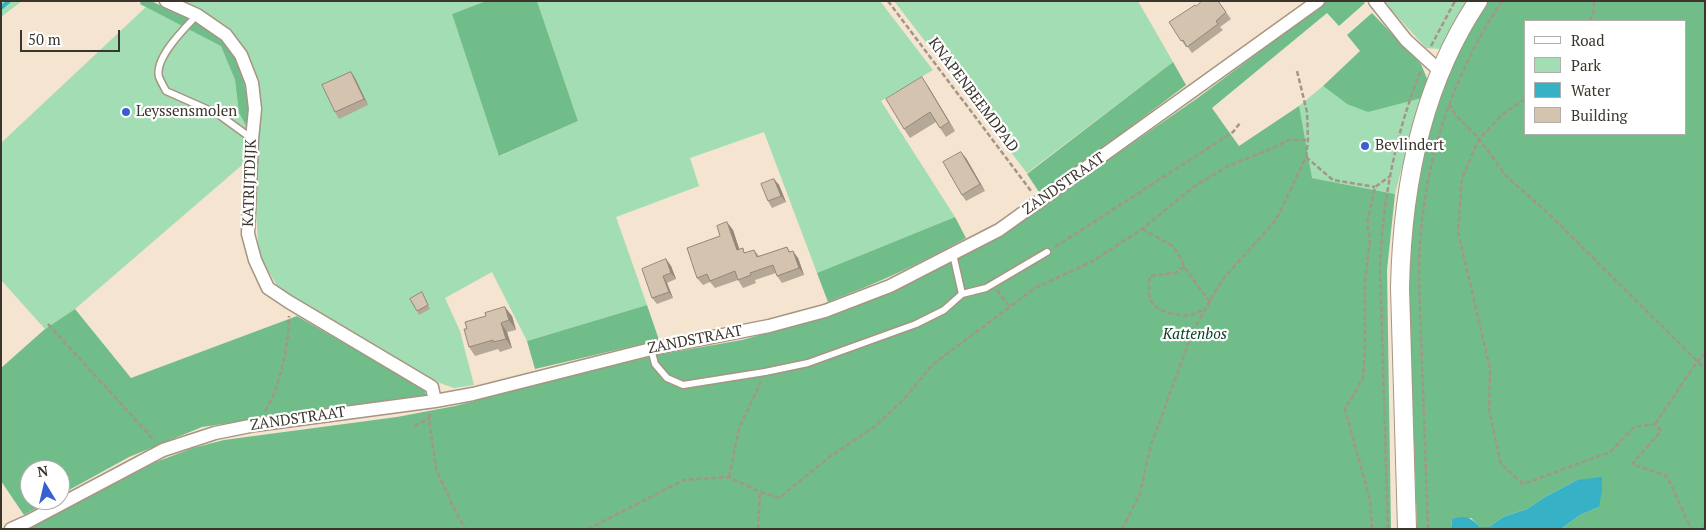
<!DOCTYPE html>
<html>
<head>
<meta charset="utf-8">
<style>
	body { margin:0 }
	#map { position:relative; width:1706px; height:530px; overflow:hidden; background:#f5e4cf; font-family:"PT Serif",serif }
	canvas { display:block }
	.frame { position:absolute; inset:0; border:2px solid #3c352d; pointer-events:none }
	.legend { position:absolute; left:1524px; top:20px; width:162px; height:115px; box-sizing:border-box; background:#fff; border:1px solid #b1aeab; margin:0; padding:6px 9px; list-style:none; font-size:15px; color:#3c352d }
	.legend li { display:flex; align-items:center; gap:10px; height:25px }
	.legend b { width:25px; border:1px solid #b1aeab }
	.north { position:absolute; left:20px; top:460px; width:50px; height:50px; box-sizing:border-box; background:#fff; border:1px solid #b1aeab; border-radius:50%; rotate:351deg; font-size:14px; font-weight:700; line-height:20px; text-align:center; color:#3c352d }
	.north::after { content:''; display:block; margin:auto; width:18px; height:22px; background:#3860d1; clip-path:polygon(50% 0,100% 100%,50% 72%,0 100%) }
	.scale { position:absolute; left:20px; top:30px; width:100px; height:22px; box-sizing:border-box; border:2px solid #3c352d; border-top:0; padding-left:6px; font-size:15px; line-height:18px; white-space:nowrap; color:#3c352d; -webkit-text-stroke:4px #fff; paint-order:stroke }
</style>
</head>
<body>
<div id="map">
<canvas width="1706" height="530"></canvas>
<div class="frame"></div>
<ul class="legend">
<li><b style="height:6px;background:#fff"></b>Road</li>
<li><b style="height:14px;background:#a2ddb3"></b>Park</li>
<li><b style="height:14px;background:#36b1c6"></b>Water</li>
<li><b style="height:14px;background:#d4c3ae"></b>Building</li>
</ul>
<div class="north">N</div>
<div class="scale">50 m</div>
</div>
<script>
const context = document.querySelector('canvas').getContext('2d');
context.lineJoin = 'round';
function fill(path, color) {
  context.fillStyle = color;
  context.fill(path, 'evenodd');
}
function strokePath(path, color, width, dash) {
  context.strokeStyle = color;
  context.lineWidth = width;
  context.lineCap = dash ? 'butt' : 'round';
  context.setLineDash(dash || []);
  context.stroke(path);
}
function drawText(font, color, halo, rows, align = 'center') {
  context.font = font + ' "PT Serif",serif';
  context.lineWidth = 4.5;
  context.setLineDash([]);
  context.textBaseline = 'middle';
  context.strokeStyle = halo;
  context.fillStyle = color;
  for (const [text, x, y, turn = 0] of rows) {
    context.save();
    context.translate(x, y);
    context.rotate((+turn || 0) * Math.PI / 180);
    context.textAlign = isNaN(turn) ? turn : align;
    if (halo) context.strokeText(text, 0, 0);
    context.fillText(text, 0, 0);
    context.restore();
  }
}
const green = new Path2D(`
	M1 1H22L1 17Z
	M178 1H486L452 14 500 156 578 121 537 1H880L933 70 881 101 955 217 817 273 764 132 690 158 699 186 616 217 647 305 527 341 492 272 445 298 460 331 474 385 454 388 440 383 356 337 279 289 259 255 255 199 258 110 240 44 226 26 198 10Z
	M894 1H1138L1173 62 1027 173Z
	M1383 1H1471L1448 43 1439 49 1426 48Z
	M146 7 221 45 235 80 239 113 249 131V159L75 309 45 329 1 280V143Z
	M1323 86 1347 104H1396L1422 98 1409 140 1395 194 1312 178 1284 135 1299 106Z`);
const forest = new Path2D(`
	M141 1H151L220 34 236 58 244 81 248 104 249 131 239 113 235 80 221 46 140 4Z
	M486 1H537L578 121 499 156 452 14Z
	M1327 1H1363L1365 3 1339 26 1327 13 1212 108 1239 146 1299 106 1312 178 1395 194 1387 270 1391 529H28L156 462 193 448 224 440 397 417 455 406 568 376 662 354 742 340 835 314 917 280 1004 232 1199 97Z
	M1487 1H1705V529H1561L1580 515 1599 507 1577 480 1545 497 1527 509 1503 517 1489 527H1480L1471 518 1452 519 1451 529H1417L1408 268 1411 216 1421 153 1444 84 1473 23ZM1525 21H1685V134H1525Z
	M1372 13 1421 64 1428 81 1422 98 1368 112 1347 104 1323 86 1360 51 1347 35Z
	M1173 62 1186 85 1041 195 1027 174Z
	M955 217 966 238C922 263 875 284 828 302L817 273Z
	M647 305 659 340 535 369 527 341Z
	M75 309 131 378 297 316 424 389 426 395 202 427 129 457 60 495V470H30V500H51L24 515 1 481V368L45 329Z`);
const water = new Path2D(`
	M1602 477V490L1599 507 1580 515 1561 529H1451L1452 519C1466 515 1470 517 1480 527H1489L1503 517 1527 509 1545 497 1577 480Z`);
const stream = new Path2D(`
	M1 8 9 1`);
const path = new Path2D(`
	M888 1 1031 191
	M1590 21 1594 11V1
	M1431 46 1455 1
	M1525 99 1503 114 1479 139 1462 178 1458 232 1490 369 1489 411 1501 464 1523 484 1610 452 1634 427 1655 424 1661 431 1632 464 1667 476 1691 529
	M1449 104 1455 114 1479 139 1507 177 1549 214 1705 369
	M1306 157 1333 180 1375 187
	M1142 229 1173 246 1182 260 1184 267 1210 302
	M1055 247 1233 132 1240 123
	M1184 267 1175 273 1150 276C1149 285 1147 296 1153 304 1160 313 1179 316 1191 315 1196 314 1201 311 1205 308
	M997 290 1010 307
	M48 324 154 440
	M265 411C280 389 289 343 289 316
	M430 414 429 419 436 469 451 502 465 529
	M1655 424 1697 362 1705 353
	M414 426 429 419
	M729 477 739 428 761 382
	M588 529 684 480 729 477 760 492 779 498 828 458 874 427 905 398 932 365 1035 288 1093 261 1142 229 1192 188 1228 166 1266 151 1289 140H1308
	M758 529 760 492
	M1122 529 1140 494 1150 448 1192 333 1222 280 1276 220 1306 157 1308 140 1307 112 1297 71
	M1372 529 1370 500 1345 409 1363 378 1365 347V281L1370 240 1367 224 1375 187 1389 177
	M1388 529 1380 267C1383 198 1395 135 1421 70
	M1428 529C1426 473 1424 418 1422 363 1421 330 1419 297 1419 264 1422 168 1449 81 1502 1
	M1703 529 1705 526`);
const lane = new Path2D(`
	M197 15C185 28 154 58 159 77 161 82 164 87 166 91L218 114 251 138
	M953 254 962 294
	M651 349 655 364 667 378 683 385 765 372 808 363 916 324 944 310 962 294 986 288 1047 252`);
const street = new Path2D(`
	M166 1 197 15 226 35 241 55 252 83 255 109 252 139 248 234 255 260 268 288 289 302 432 387 435 401
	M1375 1 1406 40 1441 72
	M11 529 29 521 163 450 215 433 255 425 435 401 473 394 651 349 769 326 825 311 890 286 999 230 1318 1`);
const secondary = new Path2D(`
	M1407 529 1400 288C1402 187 1421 86 1478 1`);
const wall = new Path2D(`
	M1218 1 1231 19 1220 27 1223 30 1192 53 1187 46 1186 47 1169 22Z
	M351 72 355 78 368 105 339 119 335 112Z
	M928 86 955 131 946 137 936 122 910 138 904 129Z
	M966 158 985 191 966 201 962 195Z
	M774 179 779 185 786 202 772 208 768 201Z
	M733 230 739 249 746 253 754 250 759 256 787 247 790 252 798 258 804 275 782 283 777 276 776 273 755 280 756 283 743 288 738 280 715 288 710 282 703 285 697 278 720 236Z
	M666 259 671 266 676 279 667 283 673 298 657 304 652 298Z
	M424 296 430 309 419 315 417 311Z
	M486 316H512L516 330 507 332 512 348 500 352 498 349 475 356 469 347 467 329Z`);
const shadedWall = new Path2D(`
	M351 72 355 78 368 105 364 99Z
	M922 77 928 86 955 131 949 122Z
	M961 152 966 158 985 191 980 184Z
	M774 179 779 185 786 202 781 196Z
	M727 222 733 230 742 257 737 250Z
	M793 251 798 258 804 275 799 268Z
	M666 259 671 266 676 279 671 273Z
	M663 276 667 283 673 298 669 292Z
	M505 307 512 316 516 330 509 320Z
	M501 323 507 332 512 348 506 339Z`);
const building = new Path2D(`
	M1202 1H1218L1226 12 1216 21 1218 24 1187 47 1183 40 1181 41 1169 22 1195 5 1196 6Z
	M351 72 364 99 335 112 322 85Z
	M922 77 949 122 940 128 930 112 904 129 886 99Z
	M961 152 980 184 962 195 943 162Z
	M774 179 781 196 768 201 761 184Z
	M727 222 737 250 743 248 744 253 754 250 757 257 787 247 789 252 793 251 799 268 777 276 773 265 750 273 751 275 738 280 735 271 710 281 707 274 697 278 687 248 720 236 717 226Z
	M666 259 671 273 663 276 669 292 652 298 642 269Z
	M422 292 428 305 417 311 410 299Z
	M505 307 509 320 501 323 506 339 493 342V340L469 347 464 329H467L465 322 486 316 485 313Z`);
const markers = [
	[126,112,5,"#3860d1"],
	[1365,146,5,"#3860d1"]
];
const streetNames = [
	["KNAPENBEEMDPAD",973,95,53],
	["KATRIJTDIJK",250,183,-88],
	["ZANDSTRAAT",1064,184,-35],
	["ZANDSTRAAT",695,340,-11],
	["ZANDSTRAAT",298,419,-8]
];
const poiNames = [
	["Leyssensmolen",136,112],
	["Bevlindert",1375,146]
];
const parkNames = [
	["Kattenbos",1195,335]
];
fill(green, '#a2ddb3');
fill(forest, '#70bd89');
fill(water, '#36b1c6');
strokePath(stream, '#36b1c6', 4);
strokePath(lane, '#a69582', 9);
strokePath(street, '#a69582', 15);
strokePath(secondary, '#a69582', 20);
strokePath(path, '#a29687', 2.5, [5, 2.5]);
strokePath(lane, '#fff', 6);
strokePath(street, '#fff', 12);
strokePath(secondary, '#fff', 18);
fill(wall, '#b6a896');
fill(shadedWall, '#94887a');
fill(building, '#d4c3ae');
strokePath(building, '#94887a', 1);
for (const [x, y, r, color] of markers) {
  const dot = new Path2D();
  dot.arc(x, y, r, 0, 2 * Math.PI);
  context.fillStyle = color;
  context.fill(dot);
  strokePath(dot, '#fff', 2);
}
drawText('15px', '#3c352d', '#fff', streetNames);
drawText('15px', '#3c352d', '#fff', poiNames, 'left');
drawText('italic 15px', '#054322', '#fff', parkNames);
</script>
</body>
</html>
